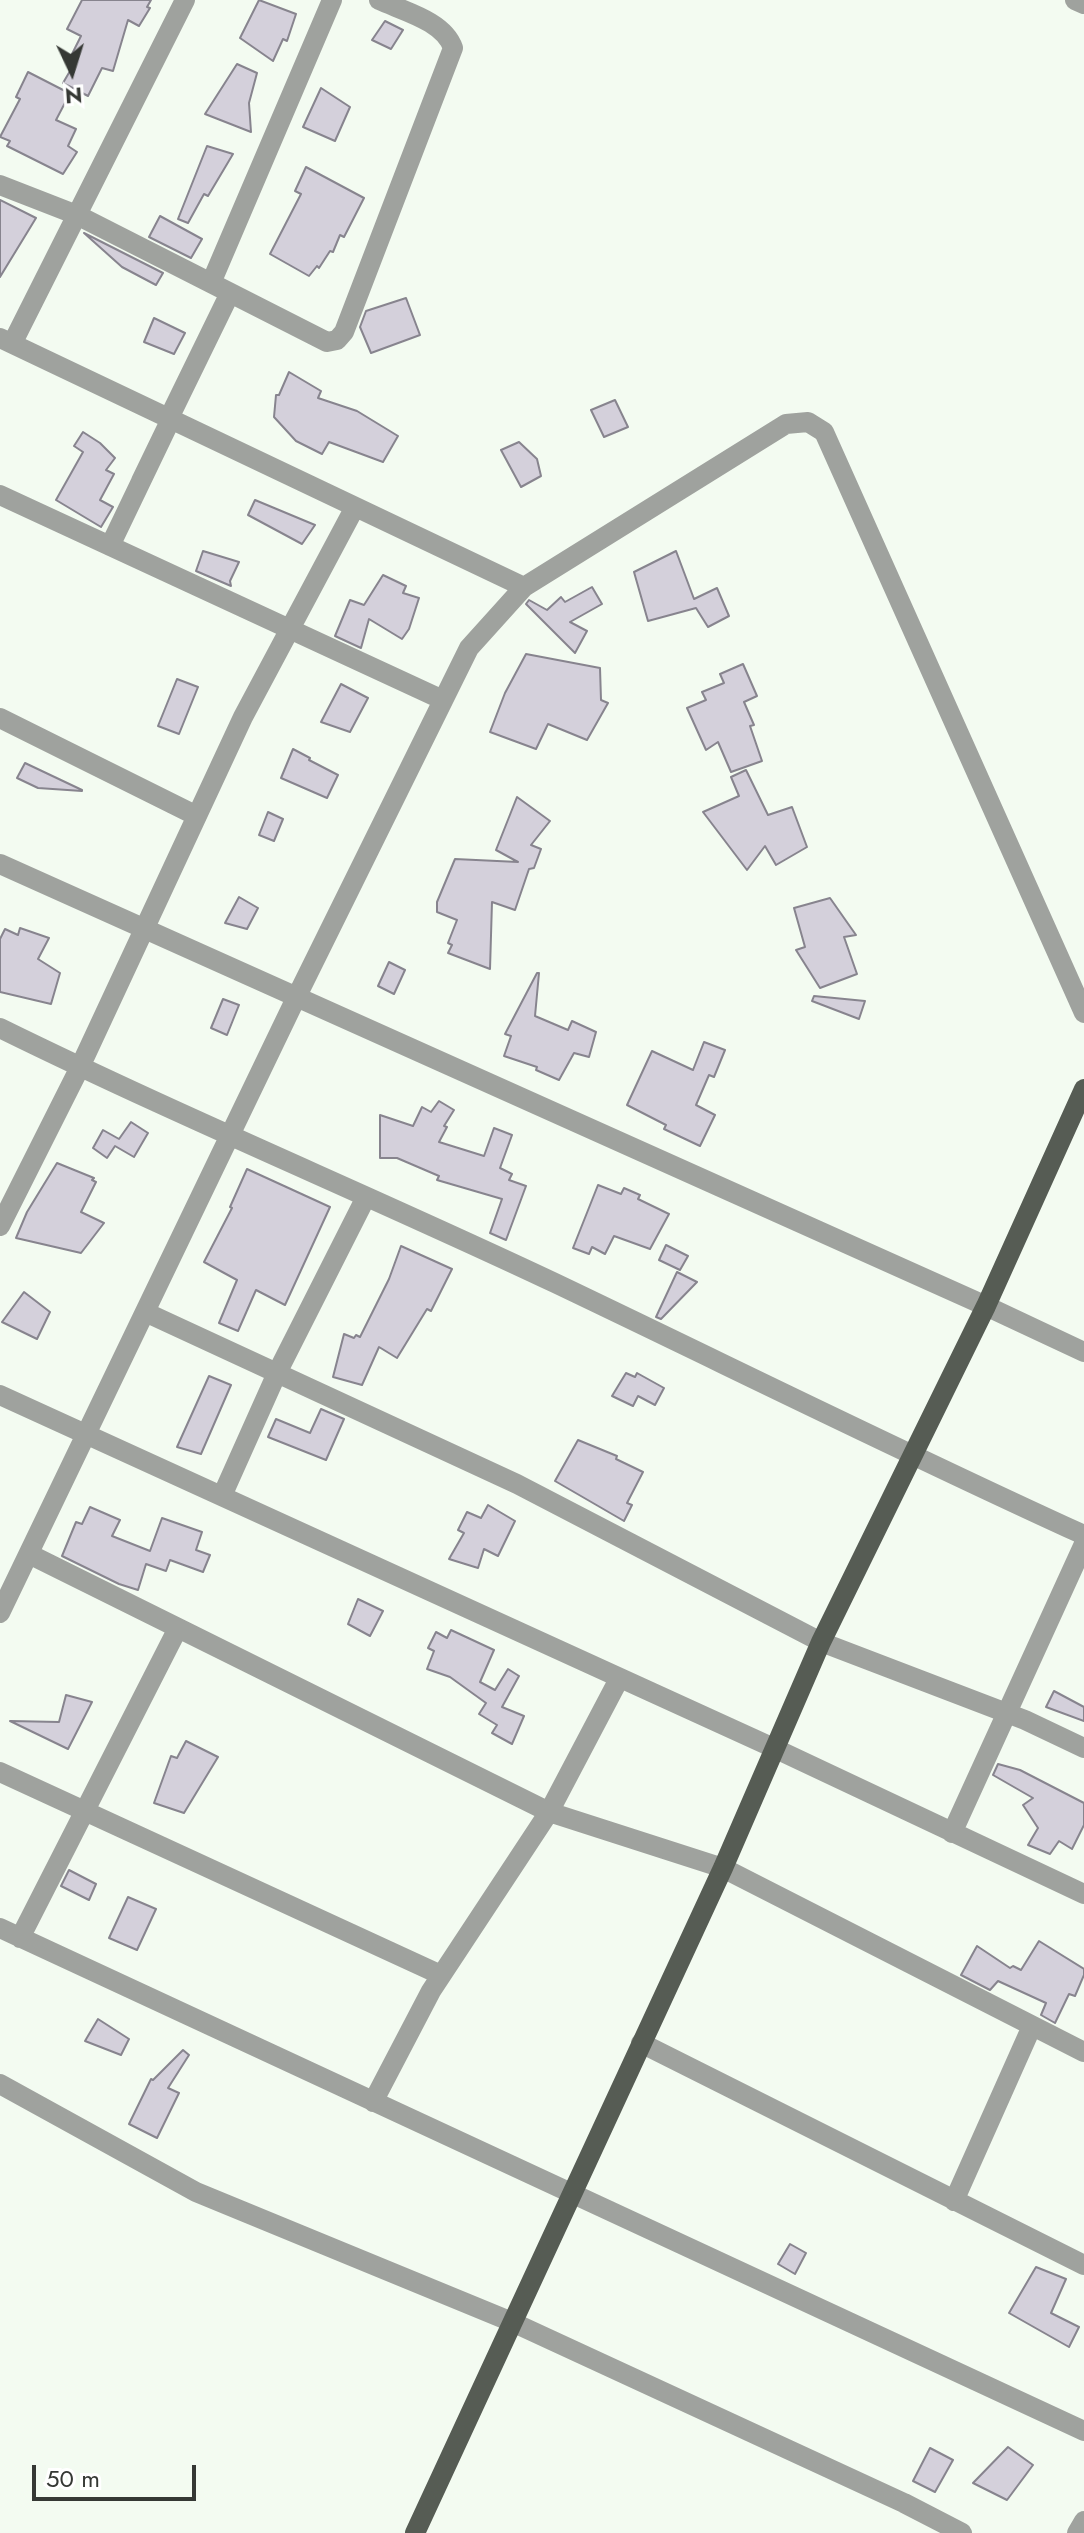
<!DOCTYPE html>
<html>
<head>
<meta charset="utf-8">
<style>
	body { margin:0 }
	#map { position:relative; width:1084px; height:2533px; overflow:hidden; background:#f3fbf1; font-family:Jost,sans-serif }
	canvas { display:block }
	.north { position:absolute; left:32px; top:32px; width:80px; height:80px; -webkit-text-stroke:6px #fff; paint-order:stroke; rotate:176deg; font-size:22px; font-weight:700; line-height:32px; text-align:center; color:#353834 }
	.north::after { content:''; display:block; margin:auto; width:28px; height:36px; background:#353834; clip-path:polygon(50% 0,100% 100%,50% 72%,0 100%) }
	.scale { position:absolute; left:32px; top:2465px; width:164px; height:36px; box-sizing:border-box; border:4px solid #353834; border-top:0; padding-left:10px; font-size:24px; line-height:28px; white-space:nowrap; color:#353834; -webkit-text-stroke:6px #fff; paint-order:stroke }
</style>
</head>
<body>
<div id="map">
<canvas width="1084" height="2533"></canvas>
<div class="north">N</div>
<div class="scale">50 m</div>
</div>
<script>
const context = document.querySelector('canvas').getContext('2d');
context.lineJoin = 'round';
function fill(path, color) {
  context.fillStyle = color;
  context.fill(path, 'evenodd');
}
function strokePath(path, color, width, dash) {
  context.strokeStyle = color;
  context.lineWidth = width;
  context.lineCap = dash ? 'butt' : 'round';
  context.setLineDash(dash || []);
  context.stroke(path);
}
const building = new Path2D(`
	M82 0H151L147 7 150 8 139 26 128 20 113 71 102 68 88 96 63 83 77 59 71 56 81 36 67 29Z
	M259 0 296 14 287 41 283 39 273 61 240 38Z
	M385 21 403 30 391 49 372 40Z
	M237 64 257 73 249 103 251 132 205 114Z
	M28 72 67 92V99L56 120 76 129 68 146 77 152 63 174 7 146 10 141 0 137 20 99 16 97Z
	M321 88 350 107 335 141 303 127Z
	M207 146 233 154 208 196 204 194 188 223 178 219Z
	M306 167 364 198 344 237 340 235 333 252 330 251 319 268 317 266 309 276 270 254 301 194 295 191Z
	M0 200 36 218 0 277Z
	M160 216 202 239 191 258 149 237Z
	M84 233 163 273 156 285 122 267Z
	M406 298 420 335 371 353 360 327 366 311Z
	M154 318 185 333 174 354 144 342Z
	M289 372 321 391 318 398 357 411 398 436 383 462 329 442 322 454 296 441 274 417 276 395H279Z
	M615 400 628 427 604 437 591 410Z
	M83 432 100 443 115 458 106 470 114 474 100 500 113 507 101 527 56 500 83 452 74 446Z
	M519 442 537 459 541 476 521 487 501 450Z
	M255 500 315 525 302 544 248 515Z
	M203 551 239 562 230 581 231 586 196 571Z
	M676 551 694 599 717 588 729 616 708 627 696 608 648 621 634 572Z
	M383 575 406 586 403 593 419 598 409 629 402 639 369 619 361 648 335 636 350 600 364 605Z
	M592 587 602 604 570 622 587 631 575 653 526 604 529 600 547 610 561 597 565 602Z
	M526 654 600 668 601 700 608 703 587 740 548 724 536 749 490 732 505 693Z
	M743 664 757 696 744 702 754 725 750 726 762 761 731 772 718 742 706 750 687 708 706 700 702 692 724 683 720 674Z
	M177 679 198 687 179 734 158 726Z
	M341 684 368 698 350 732 321 722Z
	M293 749 310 758 309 760 338 775 327 798 281 778Z
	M25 763 82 790V791L38 788 17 778Z
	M746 770 768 815 792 807 807 847 776 865 765 846 747 870 703 812 739 796 731 777Z
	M517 797 550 821 531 845 541 849 534 868 529 869 515 910 492 902 490 969 448 953 452 945 448 943 457 920 437 912V902L455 859 518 862 496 850Z
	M268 812 283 819 274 841 259 835Z
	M239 897 258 908 247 929 225 923Z
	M830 898 856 935 844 937 857 974 820 988 796 950 805 947 794 908Z
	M20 928 49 938 38 959 60 973 51 1004 0 992V939L5 929 18 935Z
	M389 962 405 970 394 994 378 986Z
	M537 973H539L535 1016 568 1030 572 1021 596 1032 589 1057 574 1053 559 1080 536 1070 537 1067 504 1056 511 1036 505 1034Z
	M814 996 865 1001 859 1019 812 1001Z
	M223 999 239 1005 227 1035 211 1028Z
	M704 1042 725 1050 714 1077 709 1075 696 1105 715 1115 700 1146 664 1129 666 1125 627 1105 652 1051 693 1070Z
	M439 1101 454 1110 444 1126 447 1127 439 1142 484 1156 494 1128 512 1135 500 1168 512 1174 509 1180 526 1186 506 1240 490 1233 502 1199 437 1180 439 1176 397 1158H380V1115L413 1126 422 1107 431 1112Z
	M131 1122 148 1133 134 1157 115 1146 107 1158 93 1148 103 1130 119 1139Z
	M57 1163 94 1178 92 1180 96 1182 81 1212 104 1223 81 1253 16 1238 27 1212Z
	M247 1169 330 1207 285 1305 256 1290 238 1331 219 1323 237 1280 204 1262 232 1208 230 1207Z
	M598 1185 621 1194 624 1188 640 1195 638 1199 669 1214 650 1249 614 1236 605 1254 592 1247 589 1254 573 1248Z
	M666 1245 688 1256 680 1270 659 1260Z
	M401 1246 452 1269 431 1311 427 1309 397 1358 379 1347 362 1385 333 1377 344 1334 354 1338 356 1335 360 1337 389 1279Z
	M677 1272 697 1282 661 1319 656 1317Z
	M24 1292 50 1312 37 1339 2 1322Z
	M626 1373 635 1377 637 1373 664 1388 655 1405 638 1396 633 1406 612 1396Z
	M209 1376 231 1385 201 1454 177 1447Z
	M321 1409 344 1419 326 1460 268 1437 276 1419 310 1433Z
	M578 1440 617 1456 616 1459 643 1472 627 1503 632 1505 624 1521 555 1481Z
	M488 1505 515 1521 498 1556 484 1549 478 1568 449 1559 464 1533 458 1530 467 1512 481 1518Z
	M90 1507 120 1520 112 1536 150 1551 162 1518 202 1532 196 1550 210 1555 203 1572 170 1560 166 1571 146 1564 138 1590 119 1584 62 1556 76 1522 82 1524Z
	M358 1599 383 1611 370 1636 348 1624Z
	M451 1630 494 1650 480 1682 495 1690 508 1669 519 1676 502 1707 524 1716 512 1744 492 1733 497 1725 479 1714 486 1703 450 1677 427 1669 434 1651 428 1648 436 1632 447 1638Z
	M1054 1691 1084 1707V1721L1046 1707Z
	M66 1695 92 1702 68 1749 10 1721 59 1722Z
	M186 1741 218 1757 184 1813 154 1803 171 1756 177 1758Z
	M998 1764 1020 1770 1084 1803V1825L1072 1849 1059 1841 1050 1854 1028 1845 1038 1828 1023 1805 1033 1798 993 1775Z
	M69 1870 96 1884 89 1900 61 1886Z
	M128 1897 156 1909 137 1950 109 1938Z
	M1039 1941 1084 1969V1975L1075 1996 1069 1994 1055 2023 1041 2015 1046 2003 998 1981 990 1990 961 1975 977 1946 1010 1968 1013 1966 1021 1970Z
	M98 2019 129 2039 121 2055 85 2041Z
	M183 2050 189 2055 168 2088 179 2093 157 2138 129 2124 151 2079 153 2080Z
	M790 2244 806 2253 795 2274 778 2264Z
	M1036 2267 1066 2279 1051 2313 1079 2327 1069 2347 1009 2313Z
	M1008 2447 1033 2465 1007 2500 973 2483Z
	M930 2448 953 2460 935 2492 913 2481Z`);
const minor = new Path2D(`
	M1075 0 1084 4
	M0 185 77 215 327 342 337 340 344 332 453 48C444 21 403 11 379 0
	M211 283 332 0
	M0 338 524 587
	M13 342 185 0
	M169 418 230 293
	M0 495 443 700
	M110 546 170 421 141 481
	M0 718 197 816
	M0 864 986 1306 1084 1352
	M0 1028C183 1118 371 1196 555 1283 731 1367 906 1454 1084 1535
	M0 1226 80 1067 243 717 355 507
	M145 1312 517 1484 821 1642 1025 1720 1084 1748
	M0 1395 776 1749 1084 1894
	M222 1496 277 1373 366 1197
	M29 1554 549 1812 723 1868 1084 2052
	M0 1613 296 998 469 648 524 587 786 424 808 422 824 432 1084 1013
	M0 1772 441 1975
	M952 1833 1084 1544
	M0 1928 1084 2431
	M20 1938 178 1628
	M641 2043 1084 2265
	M0 2084 196 2192 512 2322 904 2503 962 2533
	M373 2102 431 1991 549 1812 619 1679
	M954 2201 1032 2026
	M1077 2533 1084 2521`);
const major = new Path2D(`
	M415 2533 723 1868 821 1642 986 1306 1084 1089`);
fill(building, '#d4d0db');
strokePath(building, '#87848e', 2);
strokePath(minor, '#9fa29e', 20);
strokePath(major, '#565c54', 20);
</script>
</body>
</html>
